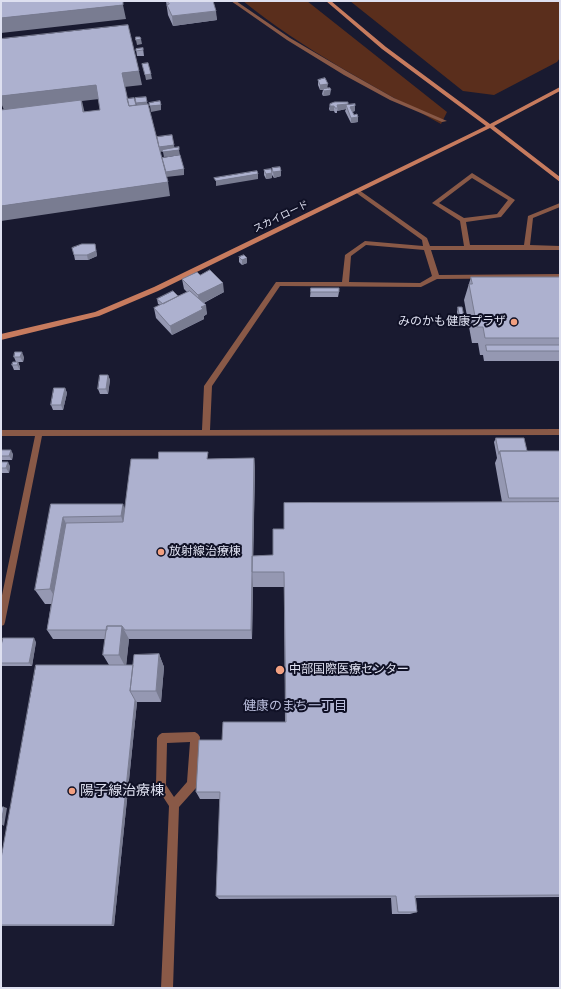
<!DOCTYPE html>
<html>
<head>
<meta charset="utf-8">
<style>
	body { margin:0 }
	#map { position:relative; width:561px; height:989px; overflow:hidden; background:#191a30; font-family:"Space Grotesk",sans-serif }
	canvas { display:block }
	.frame { position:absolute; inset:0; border:2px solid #dee0f0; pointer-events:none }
</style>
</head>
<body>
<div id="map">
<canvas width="561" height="989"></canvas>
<div class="frame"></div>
</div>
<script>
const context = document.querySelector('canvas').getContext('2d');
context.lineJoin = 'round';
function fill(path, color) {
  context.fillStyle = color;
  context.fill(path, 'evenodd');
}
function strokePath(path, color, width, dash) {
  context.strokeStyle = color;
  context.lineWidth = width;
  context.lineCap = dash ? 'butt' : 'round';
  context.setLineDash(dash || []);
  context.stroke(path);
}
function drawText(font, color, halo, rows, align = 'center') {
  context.font = font + ' "Space Grotesk","Noto Sans JP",sans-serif';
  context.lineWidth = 4;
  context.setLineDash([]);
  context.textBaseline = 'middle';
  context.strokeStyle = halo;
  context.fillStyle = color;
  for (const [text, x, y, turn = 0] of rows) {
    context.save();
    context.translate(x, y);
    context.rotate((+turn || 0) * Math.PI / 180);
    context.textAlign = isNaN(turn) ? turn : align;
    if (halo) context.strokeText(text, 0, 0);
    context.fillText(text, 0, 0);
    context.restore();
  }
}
const green = new Path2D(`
	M243 1H307L447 112 441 124C374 86 303 50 243 1Z
	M350 1H560V58L557 62 494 95 463 91Z`);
const lane = new Path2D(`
	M472 173 515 200 501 217 466 222 470 245H524L528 216 560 203V207L533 218 530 245 560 246V250H431L439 275 560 274V278L437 279 421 287 280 286 212 386 210 430 560 429V435L42 436 5 622 4 625 1 626V600L35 436H1V430H202L204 386 276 282H342L345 255 365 241 423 246 422 240 355 192V190H359L427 238 430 246H464L460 221 432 203ZM472 178 508 200 497 214 464 218 439 203ZM366 245 424 250 432 276 420 283 349 282 351 256Z
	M195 732 198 734 200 737 197 784 196 788 179 807 173 988H161L169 806 156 786 157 738 159 735 162 733ZM190 742 187 782 174 797 166 785 167 743Z`);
const street = new Path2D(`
	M231 1H236L290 38 348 72 394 98 447 121 442 122 390 100 344 75 287 40Z`);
const secondary = new Path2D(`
	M326 1H331L386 47 490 124 560 87V91L494 126 560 177V182L490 128 158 291 99 316 1 340V334L95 312 154 287 486 126 382 49Z`);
const wall = new Path2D(`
	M166 1H213L217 20 173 26 168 15Z
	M143 48 144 56H137L136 49Z
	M318 80 328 88 330 95 323 96 322 94 323 90H320L318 85Z
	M330 104H348V105L355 111 352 112 354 115 358 117V122L351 123 345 111 346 109 337 111V113H335L334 111H330L329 109Z
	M272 168 281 176 274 178 272 175V178L266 179 264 175V170L272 171Z
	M96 250 97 256 88 260H75L74 255Z
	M239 257 247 263 242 265 239 262Z
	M200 275 224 292 204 303 207 314 204 316V319L172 335 156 318 154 308 160 305 158 304 157 299 178 296 187 292 184 289 182 279Z
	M471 277H560V361H484L483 355H480L478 343H472L464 300Z
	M311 288 339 292 338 297H310Z
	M458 307 465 321 463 326H460L457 312Z
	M14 357H24L23 362H18L20 367V370H14L12 365 16 362Z
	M108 375 110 380 108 394H100L98 389Z
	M65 388 67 393 63 410H53L51 405Z
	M496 438 527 451H560V897L416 898 417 912 410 914H392L391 898 219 899 216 896 220 799H200L196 792 222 740 285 722 284 587H253V585L252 639H129L126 665H133L159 654 164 667 161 702H137L114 926H1L109 665 103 655 105 639H53L47 630 51 604H45L35 590 51 504 125 510 209 459 254 458 255 470 253 556 273 555 284 529V503L502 502 495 463 497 458 494 442Z
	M1 450 13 454 12 460H1Z
	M1 462 10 466 9 473H1Z
	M36 642 32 666H1V647Z`);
const shadedWall = new Path2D(`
	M123 5 126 19 1 33V18Z
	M216 11 217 20 173 26 172 16Z
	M141 39 142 44 137 45 136 40Z
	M139 71 142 85 124 87 122 73Z
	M151 74 152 79 146 80 145 75Z
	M328 84 327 89 320 90V85Z
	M96 85 99 99 82 101 85 114 4 110 1 103V96Z
	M331 90 330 95 323 96 324 91Z
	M147 102 148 107 137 109 136 103Z
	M348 104V109L346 105V109L337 111 338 108 337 105Z
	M161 105V110L151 112 150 106Z
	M330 106H334V111H330Z
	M355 106V111L349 112 350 107Z
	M358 117V122L351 123V118Z
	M174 145 175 150 159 152 158 147Z
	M179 150 180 155 164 157 163 152Z
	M184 169V175L166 177V172Z
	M281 171V176L274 178 273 172Z
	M272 173V178L266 179V174Z
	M258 174V179L216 186V181Z
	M168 182 170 196 1 221V206Z
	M95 244 97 256 88 260 87 255Z
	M247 258V263L242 265V260Z
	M223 283 224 292 199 305 198 295Z
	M206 305 207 314 204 316V319L172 335 170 326Z
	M22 352 24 357 23 362 20 357Z
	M18 362 20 367V370L17 365Z
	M108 375 110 380 108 394 106 389Z
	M65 388 67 393 63 410 61 405Z
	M11 450 13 454 12 460 9 456Z
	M254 458 255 470 253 572H252Z
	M8 462 10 466 9 473 6 468Z
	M123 504 129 521 127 533 121 516Z
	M63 517 71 534 59 604 50 589Z
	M252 575 253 585 252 639 251 630Z
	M122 626 129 639 126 668 119 655Z
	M34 638 36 642 32 666 29 663Z
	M159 654 164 667 161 702 156 691Z
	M135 700 137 702 114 926 112 925Z
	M4 807 7 808 4 826 1 824Z`);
const building = new Path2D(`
	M1 1H123V5L1 18Z
	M167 1H213L216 11 172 16 167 5 169 4Z
	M128 25 139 71 122 73 129 106 148 104 168 182 1 206V110L81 100 83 112 100 110 96 85 1 96V39Z
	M136 37H140L141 39 136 40Z
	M143 48V50L136 51V49Z
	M148 63 151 74 145 75 142 64Z
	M325 78 328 84 320 85 318 80Z
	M330 88 331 90 324 91 323 89Z
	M146 97 147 102 136 103 135 98Z
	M134 98 136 105 129 106 127 99Z
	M160 101 161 105 150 106 149 103Z
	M335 102H348V104L337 105 338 108H335L334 106H330V104Z
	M355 104V106L350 107 354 115 357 114 358 117 351 118 346 105Z
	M172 135 174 145 159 147 157 137Z
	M179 147V150L163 152 162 150Z
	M180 155 184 169 166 172 162 158Z
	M280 167 281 171 273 172 272 168Z
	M271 169 272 173 266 174 264 170Z
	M257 171 258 174 216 181 214 178Z
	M82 244H95L96 251 87 255H74L72 248Z
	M244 255 247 258 242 260 239 257Z
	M210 270 223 283 198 295 182 279 197 272 200 275Z
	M471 277H560V338H485L483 327H477L469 284H472Z
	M311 288H339V292H311Z
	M173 291 178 296 163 304 157 299Z
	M190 291 206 305 201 307 203 309 170 326 154 308Z
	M458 307H462L465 321H461Z
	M486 345H560V351H487Z
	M15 352H22L20 357H14Z
	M13 362H18L17 365H12Z
	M100 375H108L106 389H98Z
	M54 388H65L61 405H51Z
	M496 438H524L527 451H500L499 454Z
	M1 450H11L9 456H1Z
	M500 451H560V498H509Z
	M159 452H208L207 459 254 458 251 630H125L122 626H107V630H47L66 523 123 522 131 459H158Z
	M1 462H8L6 468H1Z
	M560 502V895L415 896 417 912H398L396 896H216L220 792H196L199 740H222L223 722H286L284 572H252V556L273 555V529H284V503Z
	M51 504H123L121 516 63 517 50 589 35 590Z
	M107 626H122L119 655H103Z
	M3 638H34L29 663H1V647Z
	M159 654 156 691H130L134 655Z
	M36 665H133L130 691 135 700 112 925H1V859Z
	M1 807H4L1 823Z`);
const markers = [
	[514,322,4,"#f2a081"],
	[161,552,4,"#f2a081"],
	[280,670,5,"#f2a081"],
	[72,791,4,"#f2a081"]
];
const farStreetnames = [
	["スカイロード",281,217,-26]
];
const poiNames = [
	["みのかも健康プラザ",506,322,"right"],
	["放射線治療棟",169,552],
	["中部国際医療センター",289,670]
];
const neighbourhoodNames = [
	["健康のまち一丁目",295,706]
];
const nearPoinames = [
	["陽子線治療棟",80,791]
];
fill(green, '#5a2e1c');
fill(lane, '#895947');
fill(street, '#895947');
fill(secondary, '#c77b5e');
fill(wall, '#9598b2');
fill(shadedWall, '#797c91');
fill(building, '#adb1cf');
strokePath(building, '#797c91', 1);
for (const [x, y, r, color] of markers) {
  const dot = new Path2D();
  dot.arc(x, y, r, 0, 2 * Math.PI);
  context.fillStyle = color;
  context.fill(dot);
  strokePath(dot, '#101126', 1.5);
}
drawText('10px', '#dee0f0', '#101126', farStreetnames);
drawText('12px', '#dee0f0', '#101126', poiNames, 'left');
drawText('13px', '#bbbfdd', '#101126', neighbourhoodNames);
drawText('14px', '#dee0f0', '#101126', nearPoinames, 'left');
</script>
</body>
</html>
